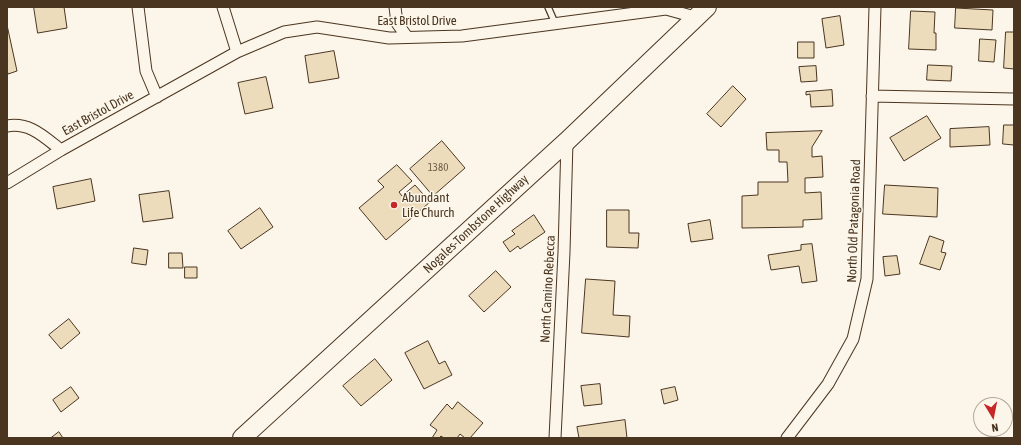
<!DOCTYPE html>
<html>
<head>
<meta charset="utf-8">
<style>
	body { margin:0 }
	#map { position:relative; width:1021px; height:445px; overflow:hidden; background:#fbf6e9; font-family:"Asap Condensed",sans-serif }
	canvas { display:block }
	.frame { position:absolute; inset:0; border:8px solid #4a3520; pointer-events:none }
	.north { position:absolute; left:973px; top:397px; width:40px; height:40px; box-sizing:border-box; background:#fbf6e9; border:1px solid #b4a999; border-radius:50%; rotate:170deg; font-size:11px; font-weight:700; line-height:16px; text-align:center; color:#4a3520 }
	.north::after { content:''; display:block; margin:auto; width:14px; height:18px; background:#c62828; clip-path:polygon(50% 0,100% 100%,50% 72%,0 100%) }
</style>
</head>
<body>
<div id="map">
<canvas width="1021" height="445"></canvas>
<div class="frame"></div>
<div class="north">N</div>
</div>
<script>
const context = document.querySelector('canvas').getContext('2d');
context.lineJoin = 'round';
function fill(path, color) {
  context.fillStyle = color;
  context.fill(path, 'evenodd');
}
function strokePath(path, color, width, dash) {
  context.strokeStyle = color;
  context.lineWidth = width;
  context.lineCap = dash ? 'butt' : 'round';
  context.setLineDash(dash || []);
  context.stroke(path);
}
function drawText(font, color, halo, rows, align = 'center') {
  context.font = font + ' "Asap Condensed",sans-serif';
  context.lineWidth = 3;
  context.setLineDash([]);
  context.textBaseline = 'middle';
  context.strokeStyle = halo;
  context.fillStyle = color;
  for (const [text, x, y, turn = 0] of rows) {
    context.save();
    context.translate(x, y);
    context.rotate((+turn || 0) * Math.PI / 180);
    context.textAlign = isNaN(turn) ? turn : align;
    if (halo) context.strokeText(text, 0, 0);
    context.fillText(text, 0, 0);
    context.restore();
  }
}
const building = new Path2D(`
	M34 7H64L67 28 38 33Z
	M956 8 993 10 992 30 955 28Z
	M911 11 935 12 934 33H936V50L909 49Z
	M840 16 844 45 826 48 822 19Z
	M7 25 17 71 8 74 7 70Z
	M1006 32H1014V69L1004 68Z
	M980 39 996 40 994 62 979 61Z
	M798 42H814V58H798Z
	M334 51 339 78 309 83 305 56Z
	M928 65 952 66 951 81 927 80Z
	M816 66 817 81 801 82 799 67Z
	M266 77 273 108 245 114 238 83Z
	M733 86 746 99 721 127 707 114Z
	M832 90 833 106 811 107 810 94 806 95V92Z
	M927 116 941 138 904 161 890 138Z
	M1004 125H1014V145L1003 144Z
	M989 127 990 145 950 147V129Z
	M822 131 812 147V157L822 156 823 177 805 178V193L821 192 822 219 803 220V227L742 228V196L758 195V182H788L787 162H779V150H767L766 133Z
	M442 141 465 168 433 196 410 169Z
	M397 165 412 181 399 192 402 196 415 185 430 202 386 240 359 208 384 187 378 181Z
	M91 179 95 201 57 209 53 187Z
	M885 185 938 188 937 217 883 214Z
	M169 191 173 218 143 222 139 195Z
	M260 208 273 227 241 249 228 231Z
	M607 210H629V233H639L638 248 607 247Z
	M534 215 545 232 520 249 518 246 510 252 503 242 515 234 512 231Z
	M710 220 713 239 691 242 688 224Z
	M930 236 944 241 941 252 946 253 940 270 920 264Z
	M812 244 817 281 802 283 799 266 771 270 768 255 801 250V245Z
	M134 248 148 250 146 265 132 263Z
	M169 253H182L183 268H169Z
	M897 256 900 274 885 276 883 257Z
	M185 267H197V278H185Z
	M496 271 511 287 484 312 469 296Z
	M586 279 615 281 613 315 630 316 629 337 582 333Z
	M69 319 80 333 61 349 49 335Z
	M428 341 439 364 445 361 452 375 424 389 405 353Z
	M375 359 392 380 361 406 343 386Z
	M600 384 602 404 584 406 581 386Z
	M71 387 79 398 61 412 53 400Z
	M675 387 678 400 664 404 661 390Z
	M458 402 483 423 470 438H465L460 434 457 438H444L441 436 439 438H432L437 430 430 425 447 404 452 409Z
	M625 420 627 438H579L577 427Z
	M59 432 63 438H51Z`);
const service = new Path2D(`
	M548 7 555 23`);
const minor = new Path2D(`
	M138 7 146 71 157 97
	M223 7 237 52
	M395 7 397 23 407 37
	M872 96 1014 99
	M7 126C30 122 44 137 61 150
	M7 183 61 150 237 52 284 32 317 27 389 38 462 36 666 9 695 17
	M555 438 564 252 567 141
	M787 438 828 384 853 339 867 279 875 7`);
const primary = new Path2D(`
	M242 438 567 141 707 7`);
const markers = [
	[394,205,4,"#c62828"]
];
const numberNames = [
	["1380",438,168]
];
const streetNames = [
	["East Bristol Drive",417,21],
	["East Bristol Drive",98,113,-29],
	["North Old Patagonia Road",854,221,-88],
	["Nogales-Tombstone Highway",476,224,-43],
	["North Camino Rebecca",548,289,-87]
];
const poiNames = [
	["Abundant",402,198],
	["Life Church",402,213]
];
fill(building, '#ecdcbc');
strokePath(building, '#4a3520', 1);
strokePath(service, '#4a3520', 8);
strokePath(minor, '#4a3520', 13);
strokePath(primary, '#4a3520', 20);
strokePath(service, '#fbf6e9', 5.5);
strokePath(minor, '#fbf6e9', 11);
strokePath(primary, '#fbf6e9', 18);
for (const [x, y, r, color] of markers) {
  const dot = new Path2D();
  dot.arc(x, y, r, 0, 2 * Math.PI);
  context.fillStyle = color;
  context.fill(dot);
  strokePath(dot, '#fbf6e9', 1.5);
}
drawText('11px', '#725f47', null, numberNames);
drawText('13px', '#4a3520', '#fbf6e9', streetNames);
drawText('13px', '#4a3520', '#fbf6e9', poiNames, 'left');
</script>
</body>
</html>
